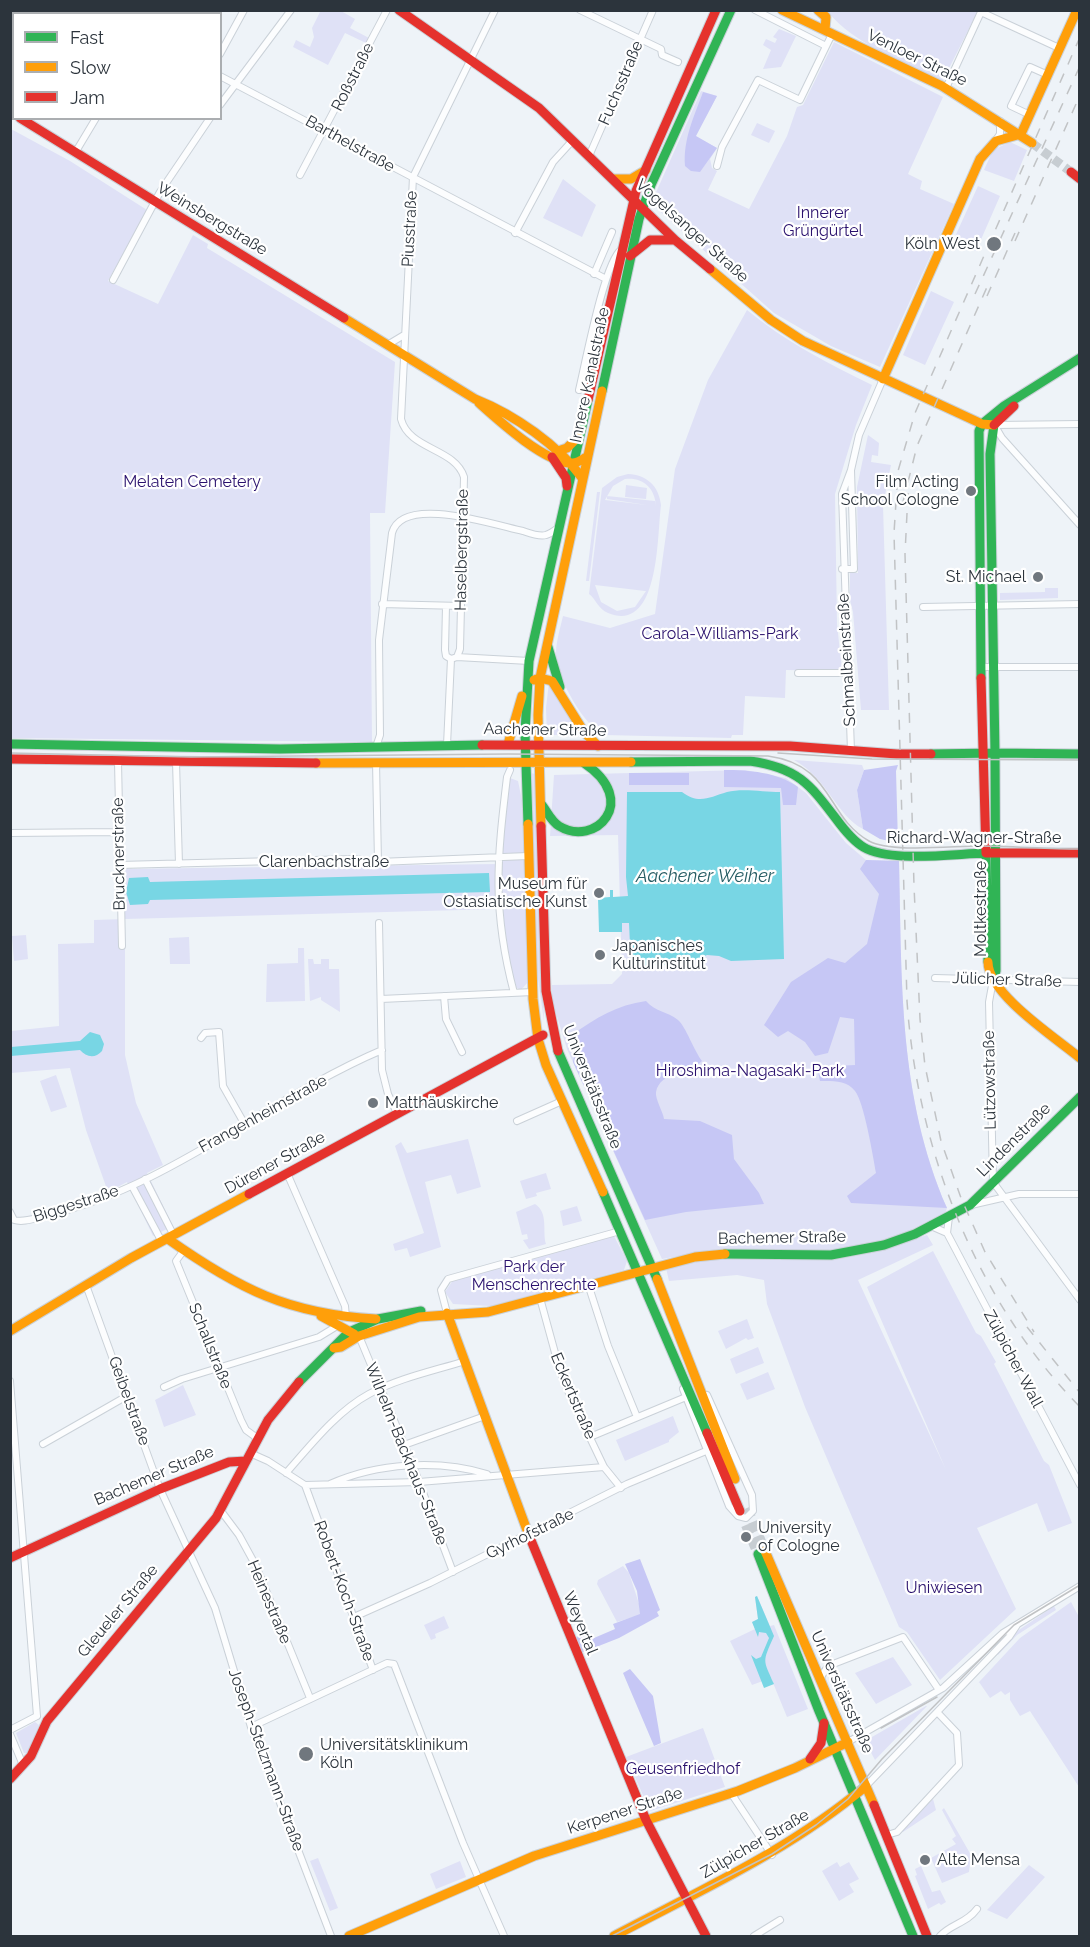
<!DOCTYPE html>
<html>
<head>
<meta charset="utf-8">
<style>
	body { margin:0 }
	#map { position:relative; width:1090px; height:1947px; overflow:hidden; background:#eef3f8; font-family:Raleway,sans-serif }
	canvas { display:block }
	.frame { position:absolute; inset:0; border:12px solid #2c343c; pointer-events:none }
	.legend { position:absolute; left:12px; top:12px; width:210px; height:108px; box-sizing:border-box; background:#fff; border:2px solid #abaeb1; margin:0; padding:8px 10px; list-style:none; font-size:18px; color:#2c343c }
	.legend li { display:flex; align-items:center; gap:12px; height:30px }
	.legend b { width:30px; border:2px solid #abaeb1 }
</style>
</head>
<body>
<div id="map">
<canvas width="1090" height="1947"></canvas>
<div class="frame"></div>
<ul class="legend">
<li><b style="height:8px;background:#30b455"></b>Fast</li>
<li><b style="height:8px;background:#ff9f0a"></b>Slow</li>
<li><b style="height:8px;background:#e5322d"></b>Jam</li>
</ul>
</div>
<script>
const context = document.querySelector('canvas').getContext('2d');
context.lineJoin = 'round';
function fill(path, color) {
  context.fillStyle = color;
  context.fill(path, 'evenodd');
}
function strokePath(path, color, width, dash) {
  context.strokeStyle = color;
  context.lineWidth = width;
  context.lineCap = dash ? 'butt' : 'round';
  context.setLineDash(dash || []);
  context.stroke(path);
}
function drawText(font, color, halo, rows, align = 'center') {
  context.font = font + ' Raleway,sans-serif';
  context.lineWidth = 4.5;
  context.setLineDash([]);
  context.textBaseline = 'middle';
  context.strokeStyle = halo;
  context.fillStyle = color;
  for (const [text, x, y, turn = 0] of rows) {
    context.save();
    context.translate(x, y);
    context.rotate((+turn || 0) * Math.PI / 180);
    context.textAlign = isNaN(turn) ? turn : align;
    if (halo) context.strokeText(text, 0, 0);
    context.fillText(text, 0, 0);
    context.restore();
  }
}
const green = new Path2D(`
	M321 10 341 11 355 19 350 28 369 38 366 43 345 33 328 65 293 47 296 40 310 47 314 37 312 28Z
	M827 11H978L942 82C902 60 856 46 827 11Z
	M779 29 796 36 781 67 763 69 771 50 763 45 766 39 775 43 777 39 773 37Z
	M834 42 943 97 908 174 922 181 920 189 954 204 880 367 831 346 774 313 654 206V197L701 91 717 96 695 136 717 148 710 159 712 168 717 171 708 190 749 209 787 136 797 107 803 105Z
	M757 123 775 131 769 143 751 135Z
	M11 129 70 161 147 210 108 281 158 304 193 235 208 244 207 248 395 362 385 513H370L372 742 11 738Z
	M1010 142 1027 150 1014 181 984 170 993 150Z
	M563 179 596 205 582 237 543 218Z
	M978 186 1000 196 976 251 953 241Z
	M931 291 954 302 925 365 903 355Z
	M747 310C786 342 827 363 872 385L856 425 835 494 837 624 842 671 786 670 785 698 745 696 743 735H732L731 738 605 735C584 727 559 680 556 658 555 645 560 629 563 616L610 628 655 614 675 469 708 380Z
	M868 435 879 443 878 456 872 455 871 462 891 465 883 505 889 710H861L853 612 850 600V573H858L857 487Z
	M628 474C647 475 659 486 661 505 657 535 660 634 608 613 598 609 596 599 589 594L602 488 617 477ZM625 479C643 477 655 488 656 506L655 501 607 496V499L647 505 605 500 613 486ZM595 585 645 591H646L635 607 617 611 601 602Z
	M626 485 647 488 646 499 625 497Z
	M597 492H600L589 581H586Z
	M1045 588H1058V598L1000 600V593L1045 592Z
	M549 682 583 735H547L546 708Z
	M794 760 862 765 864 770 857 790 863 829C836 815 828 779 794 760Z
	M745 770 786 778 806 793 846 843 866 860 899 861C902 981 898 1095 947 1208L945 1214 929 1223 888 1239 854 1248 814 1251 719 1249 662 1259 567 1049 552 1000V985L612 984 622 974 618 835 550 836 554 775Z
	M530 773 536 774 544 1021 537 972Z
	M510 778 518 781 523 805 528 982 521 990 515 987 499 909 125 919V1055L136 1103 163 1165 147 1173 173 1226 153 1236 127 1182 108 1192 86 1130 70 1068 11 1073V1031L59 1026 58 944 94 943V920L125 919 123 869 499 864Z
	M26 935 28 959 14 961 12 936Z
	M189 937 190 964H170L169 938Z
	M298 948H304L305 1001 266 1002 267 964 298 963Z
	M308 959H313L314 964H321V959H329V969H339L340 1012 321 1000V997L310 1001Z
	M56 1075 67 1107 51 1112 40 1081Z
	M468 1139 481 1187 457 1194 451 1175 425 1182 441 1247 410 1257 407 1248 395 1251 393 1244 424 1233 395 1146 401 1142 407 1153Z
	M546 1173 551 1189 536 1193 537 1196 526 1199 520 1181Z
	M535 1204C549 1213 542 1232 546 1244L529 1249 523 1240 528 1239 527 1234 522 1235 516 1212Z
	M577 1206 582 1221 563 1226 560 1211Z
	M927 1235 933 1245 858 1280 946 1470 867 1287 933 1251 976 1333 981 1336 996 1362 994 1364 1044 1461 1049 1465 1072 1523 1048 1532 1037 1503 977 1528 1016 1609 940 1680 907 1632 899 1627 805 1407 767 1304 764 1280 737 1275 669 1281 666 1268 717 1258 834 1260 870 1253Z
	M614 1236 627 1261 624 1270 491 1306 453 1304 445 1292 453 1280Z
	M747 1319 754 1338 748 1340 746 1338 726 1349 718 1331Z
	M758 1347 764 1363 736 1374 730 1359Z
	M768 1372 775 1389 747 1400 740 1384Z
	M183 1385 196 1415 164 1427 155 1400Z
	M673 1416 679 1432 669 1440V1442L625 1461 616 1440Z
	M623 1566 629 1573 641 1610 640 1615 617 1622 597 1584 598 1580Z
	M757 1596 770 1626 774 1625 808 1709 787 1717 771 1678 752 1685 730 1641 755 1629 752 1622 758 1619 755 1597Z
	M1071 1602 1079 1617V1787L1030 1711 1020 1716 1010 1700V1692L1005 1695 1001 1691 990 1698 979 1682 967 1695 1020 1638Z
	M1054 1606 1056 1610 1017 1635 998 1655 996 1653 1013 1634Z
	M444 1616 449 1628 435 1634 436 1638 431 1640 424 1625Z
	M893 1657 912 1685 876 1704 855 1673Z
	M926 1706H927L875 1760 865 1741Z
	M35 1722 39 1725 27 1753H24L16 1733Z
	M703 1728 725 1787 650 1811 626 1757Z
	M933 1799 936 1810 903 1832 902 1830Z
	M944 1808 971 1855 969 1872 942 1883 931 1858 956 1844 952 1839 956 1836 942 1810Z
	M318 1858 338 1908 330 1911 310 1861Z
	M460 1861 466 1877 436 1889 430 1874Z
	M837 1862 840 1867 849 1862 859 1879 849 1884 854 1892 839 1901 822 1871Z
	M1029 1865 1045 1877 1007 1919 987 1910Z
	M921 1866 932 1892 940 1890 946 1902 941 1905 939 1903 928 1909 915 1876 917 1875 915 1869Z`);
const forest = new Path2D(`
	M703 92 717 96 696 136 717 148 700 172 691 171 685 166C683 139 694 117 703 92Z
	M898 765 896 771 898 843 880 839 863 829 857 790 864 770Z
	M724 770C749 770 777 772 798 787L796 805H783L781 788 724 787Z
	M629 773H689V785H629Z
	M866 860 899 861C902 981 898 1095 947 1208L851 1203 847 1196 876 1173C873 1156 864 1102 855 1091 847 1080 832 1081 820 1081L817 1067 855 1065 854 1019 840 1017 828 1053 815 1056 805 1042 788 1031 778 1037 764 1025 791 982 828 958 845 963 867 944 879 894 860 869Z
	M646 1001C655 1012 667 1011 678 1020 686 1027 694 1051 702 1061 691 1073 660 1071 656 1092 655 1099 663 1112 664 1119L700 1121 732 1135 734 1159 759 1193 764 1204 686 1212 645 1220 573 1062 576 1047 573 1034C596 1018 617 1005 646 1001Z
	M640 1559 660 1610 657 1612 659 1616 619 1638 581 1653 576 1638 583 1631 587 1641 615 1629 613 1624 640 1614 637 1591 625 1564Z
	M630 1669 653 1696 661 1743 654 1746 623 1673Z`);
const water = new Path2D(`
	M627 792H682C699 805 710 797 727 792 742 788 764 792 780 792L784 959 731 961 719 956 707 955 685 964 631 967 629 923H622V932H599L598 898 610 897V890H613V897L628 896 626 877Z
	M489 873 490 892 150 900 148 904 130 905 126 892 129 878 148 877 150 882Z
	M90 1032 100 1035 104 1044 102 1051C95 1059 86 1057 80 1050L11 1056V1047L80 1041Z
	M757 1596 774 1636C762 1663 763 1659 774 1684L764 1688 751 1655 756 1659 761 1657 769 1638 766 1633 759 1632 758 1637 752 1622 758 1619 755 1597Z`);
const secondaryTunnel = new Path2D(`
	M1032 143 1071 172`);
const primaryTunnel = new Path2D(`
	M747 1508 765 1551
	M746 1525 758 1554`);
const street = new Path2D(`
	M580 10 661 49 662 55 678 62
	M755 10 826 46
	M156 14 158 10
	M220 54 244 10
	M220 76 606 279
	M946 88 981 12 1059 48
	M220 105 291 10
	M1030 115 1011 106 1030 67 1048 75
	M996 140 1000 134V121
	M75 153 96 118
	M589 156 653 10
	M717 166 722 147 758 80 800 100 832 34
	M300 175 387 10
	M515 233 553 162 573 140
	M594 274 612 232
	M113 280 160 192 210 118
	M389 344 404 335
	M579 390C585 365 605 260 621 250
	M995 425 1080 424
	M995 426 1002 438 1080 525
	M842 569H854L851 470 859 435 883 379
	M382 604 461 606
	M446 606 445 650 446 656 451 659 457 657 460 649 464 477C455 448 409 450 401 419L413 177 495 10
	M923 607 1080 604
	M457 657 529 661
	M982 667H1080
	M798 673H850
	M447 745 451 659
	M376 747 380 735 379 640 392 533C402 494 495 525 523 531 529 533 539 537 546 535 550 534 554 531 558 528
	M851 751 842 494 851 470
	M118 762 122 946
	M176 762 179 864
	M376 762 378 862
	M510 770 507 777C497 860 492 910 514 993
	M10 833 118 832
	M119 865 354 859 378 862 528 856
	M379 923 382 1070 388 1094 397 1113
	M935 978 1080 982
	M993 980 989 1002 993 1182 1080 1300
	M444 996 446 1019 462 1052
	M381 999 533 992
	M201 1038 205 1033 219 1032 223 1086 244 1123
	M517 1121 562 1101
	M287 1173 345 1306 346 1317
	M145 1179 174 1236
	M132 1186 162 1242
	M971 1205 1019 1194H1080
	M10 1212 14 1220C24 1223 35 1218 45 1216 168 1188 267 1099 382 1050
	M949 1217 947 1233 1080 1485
	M931 1226 947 1233
	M184 1250 176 1261 241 1420 246 1430 257 1438
	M588 1284 608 1346 637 1417
	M86 1285 160 1489 215 1608 251 1727 331 1936
	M540 1298 560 1371 571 1398 604 1467 621 1488
	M447 1313 441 1290 448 1279 620 1231
	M359 1336 413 1466 453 1572
	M10 1381 37 1716
	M164 1387 182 1379 319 1337 337 1326
	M683 1389 729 1506 738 1516 746 1518 753 1511 752 1495 707 1395
	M590 1437 686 1397
	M43 1444 127 1396
	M404 1445 485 1416
	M250 1453 268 1461 305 1485 419 1482 604 1467
	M286 1473C310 1446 336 1412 369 1394 399 1378 433 1371 465 1361
	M330 1484C377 1463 438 1459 487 1474
	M305 1485 373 1670
	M221 1511 239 1535 256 1566 310 1698
	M354 1617 430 1583 627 1484 706 1451
	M821 1677 828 1666 903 1637 939 1690
	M251 1727 387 1663 394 1664 463 1843 504 1936
	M10 1730 37 1716
	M10 1734 23 1765
	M848 1742 943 1688 1003 1633 1080 1586
	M866 1786 1009 1637 1017 1625
	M731 1793 772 1855
	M887 1835 897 1832 959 1765 957 1733 938 1713
	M754 1936 780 1920
	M940 1936C951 1924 967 1923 977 1909`);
const fast = new Path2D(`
	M10 112 14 114
	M602 391 639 219 651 185 731 10
	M982 424 1004 406 1080 358
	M994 425 990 454 995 753 1080 754
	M548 647 560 687
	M981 678 979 431 982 424
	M10 744 280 749 482 745
	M931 754 995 753 996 971 993 979
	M631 762 750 761C800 768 811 786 840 824 847 833 856 844 867 849 897 862 953 854 986 853L988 962
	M541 804C547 811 551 821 559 826 595 848 641 801 584 763
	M528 824 525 733 529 661 588 400
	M558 1051 657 1279
	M603 1192 707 1433
	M725 1254 831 1255 884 1245 915 1234 970 1205 1080 1097
	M299 1382 349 1332 378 1319 421 1311
	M758 1554 819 1711 913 1936`);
const slow = new Path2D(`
	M782 10 942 86 1032 143
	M818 10 826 17 825 30
	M1021 134 1077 10
	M613 179H631L646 170
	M710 269 771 320 803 341 982 424 994 425
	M344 318 475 399C515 415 558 445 583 479
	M883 379 980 159 996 141 1021 134
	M479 403C498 420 545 463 571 463 577 464 583 459 588 456
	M558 451 567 448 578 437
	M534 680 540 678 552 681 584 732 598 746
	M508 744 522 696
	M316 763 631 762
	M528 824 533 999 538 1039 546 1065 603 1192
	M541 826 538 715 540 678 602 391
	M988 962C988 994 1056 1038 1080 1058
	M168 1239C239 1289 288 1314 376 1319
	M657 1279 735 1479
	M447 1313 528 1533
	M321 1316 354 1334
	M10 1331 131 1258 249 1194
	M334 1348 341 1347 359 1336 419 1317 488 1312 695 1257 725 1254
	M765 1551 874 1805
	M349 1936 534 1856 738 1791 795 1768 848 1742
	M614 1936C701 1890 790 1850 866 1786`);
const jam = new Path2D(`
	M399 10 539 108 675 240 710 269
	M20 118 344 318
	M1071 172 1080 179
	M630 256 650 240H675
	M588 400 636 191 716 10
	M994 425 1014 406
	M552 457 566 478 567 486
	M981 678 986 853H1080
	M482 745 790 746 897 754H931
	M10 759 316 763
	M541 826 546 991 558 1051
	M249 1194 543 1035
	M707 1433 740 1511
	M528 1533 646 1820 706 1936
	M10 1558 160 1489 229 1462 246 1461
	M810 1759 821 1743 824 1723
	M10 1779 31 1756 47 1721 216 1518 268 1420 299 1382
	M874 1805 927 1936`);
const tram = new Path2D(`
	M10 753 191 757 508 754 768 756C834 765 825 816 869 841 891 853 952 846 979 846 1012 846 1046 849 1080 849
	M778 753 872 759 1080 760
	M881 1728 937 1697
	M612 1936 772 1854 816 1825 848 1799 882 1759 1014 1625 1080 1585`);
const rail = new Path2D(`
	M1080 37 915 413 898 471 894 533 907 1001C917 1148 975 1300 1080 1407
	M1015 241 1080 95
	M975 294 1080 66
	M987 296 1015 233
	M908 493 905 554 914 886 920 1019 925 1066 941 1141 961 1198 985 1252 1034 1332
	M903 502 917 446 987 287
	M1027 1327 1080 1393`);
const markers = [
	[994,244,8,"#70777e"],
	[971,491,6,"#70777e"],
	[1038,577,6,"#70777e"],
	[599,893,6,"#70777e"],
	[600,955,6,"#70777e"],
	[373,1103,6,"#70777e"],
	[746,1537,6,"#70777e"],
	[306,1754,8,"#70777e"],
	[925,1860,6,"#70777e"]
];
const streetNames = [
	["Venloer Straße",917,58,26],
	["Roßstraße",353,77,-63],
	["Fuchsstraße",621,83,-67],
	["Barthelstraße",350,144,29],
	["Weinsbergstraße",212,219,31],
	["Piusstraße",410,229,-87],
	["Vogelsanger Straße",692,231,42],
	["Innere Kanalstraße",590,375,-78],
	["Haselbergstraße",462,550,-89],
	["Schmalbeinstraße",847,660,-93],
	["Aachener Straße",545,730,1],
	["Richard-Wagner-Straße",974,838],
	["Brucknerstraße",119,854,-91],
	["Clarenbachstraße",324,862],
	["Moltkestraße",981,909,-90],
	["Jülicher Straße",1007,980,2],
	["Lützowstraße",990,1080,-91],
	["Universitätsstraße",592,1087,68],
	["Frangenheimstraße",263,1114,-29],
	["Lindenstraße",1014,1140,-45],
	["Dürener Straße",275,1163,-29],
	["Biggestraße",76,1204,-18],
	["Bachemer Straße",782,1238,-1],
	["Schallstraße",210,1346,68],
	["Zülpicher Wall",1013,1359,62],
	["Eckertstraße",573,1396,67],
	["Geibelstraße",129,1401,70],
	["Wilhelm-Backhaus-Straße",406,1454,68],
	["Bachemer Straße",154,1476,-23],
	["Gyrhofstraße",530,1534,-26],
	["Robert-Koch-Straße",344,1591,70],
	["Heinestraße",269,1602,67],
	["Gleueler Straße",118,1611,-50],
	["Weyertal",580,1623,68],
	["Universitätsstraße",842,1692,66],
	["Joseph-Stelzmann-Straße",266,1760,70],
	["Kerpener Straße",625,1811,-18],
	["Zülpicher Straße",755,1844,-30]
];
const parkNames = [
	["Innerer",823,213],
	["Grüngürtel",823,231],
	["Melaten Cemetery",192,482],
	["Carola-Williams-Park",720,634],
	["Hiroshima-Nagasaki-Park",750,1071],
	["Park der",534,1267],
	["Menschenrechte",534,1285],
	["Uniwiesen",944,1588],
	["Geusenfriedhof",683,1769]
];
const poiNames = [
	["Köln West",980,244,"right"],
	["Film Acting",959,482,"right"],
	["School Cologne",959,500,"right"],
	["St. Michael",1026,577,"right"],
	["Museum für",587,884,"right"],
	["Ostasiatische Kunst",587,902,"right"],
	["Japanisches",612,946],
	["Kulturinstitut",612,964],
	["Matthäuskirche",385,1103],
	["University",758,1528],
	["of Cologne",758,1546],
	["Universitätsklinikum",320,1745],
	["Köln",320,1763],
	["Alte Mensa",937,1860]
];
const waterNames = [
	["Aachener Weiher",705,877]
];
fill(green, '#dfe1f6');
fill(forest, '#c6c7f5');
fill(water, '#78d6e4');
strokePath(secondaryTunnel, '#c7cdd2', 9, [9, 4.5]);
strokePath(primaryTunnel, '#c7cdd2', 10, [10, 5]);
strokePath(street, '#cad1d8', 8);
strokePath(fast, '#cad1d8', 11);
strokePath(slow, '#cad1d8', 11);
strokePath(jam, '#cad1d8', 11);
strokePath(street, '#fcfdfe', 6);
strokePath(fast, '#30b455', 9);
strokePath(slow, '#ff9f0a', 9);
strokePath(jam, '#e5322d', 9);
strokePath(tram, '#c1c3c5', 1.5);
strokePath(rail, '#c1c3c5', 1.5, [10, 10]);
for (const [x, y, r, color] of markers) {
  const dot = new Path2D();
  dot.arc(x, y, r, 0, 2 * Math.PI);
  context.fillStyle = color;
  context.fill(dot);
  strokePath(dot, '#fff', 2);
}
drawText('16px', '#2c343c', '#fff', streetNames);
drawText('16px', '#2a116d', '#fff', parkNames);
drawText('16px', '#2c343c', '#fff', poiNames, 'left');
drawText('italic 18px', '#275d64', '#fff', waterNames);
</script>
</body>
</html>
